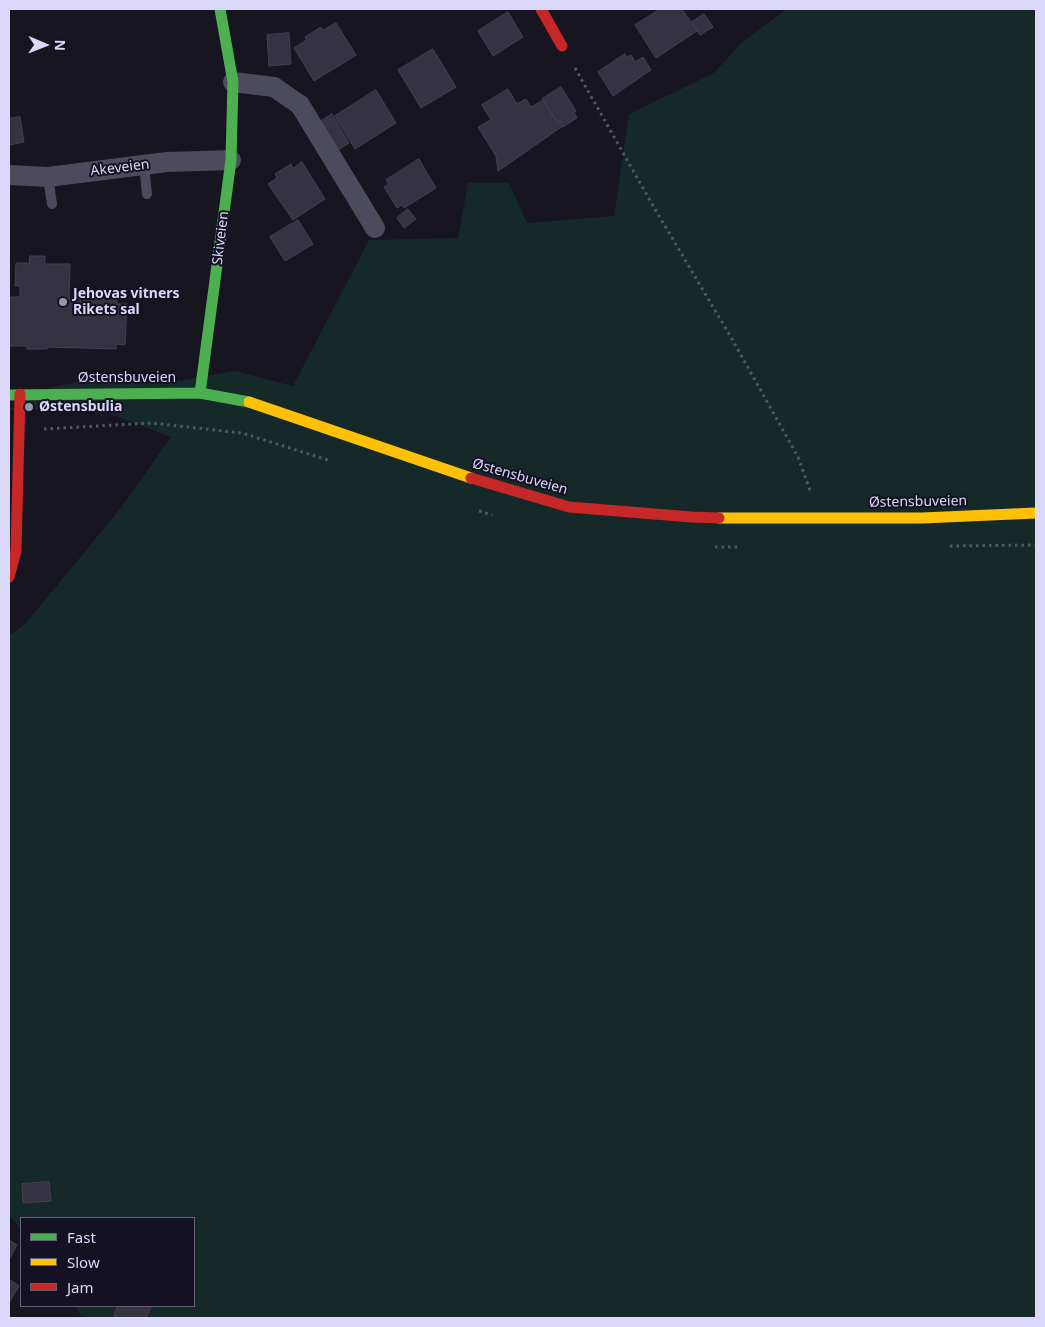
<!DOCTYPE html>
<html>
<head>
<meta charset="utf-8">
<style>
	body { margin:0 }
	#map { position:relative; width:1045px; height:1327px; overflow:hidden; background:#17151f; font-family:"Noto Sans",sans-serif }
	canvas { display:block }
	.frame { position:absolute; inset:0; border:10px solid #dbd8fa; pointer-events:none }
	.legend { position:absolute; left:20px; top:1217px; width:175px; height:90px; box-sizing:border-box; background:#141123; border:1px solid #646179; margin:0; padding:6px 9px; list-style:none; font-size:15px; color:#dbd8fa }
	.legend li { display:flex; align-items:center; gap:10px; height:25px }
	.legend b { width:25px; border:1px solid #646179 }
	.north { position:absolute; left:20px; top:20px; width:50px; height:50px; -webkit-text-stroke:4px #141123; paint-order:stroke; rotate:91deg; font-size:14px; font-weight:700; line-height:20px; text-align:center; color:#dbd8fa }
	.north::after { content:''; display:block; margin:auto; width:18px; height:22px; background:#dbd8fa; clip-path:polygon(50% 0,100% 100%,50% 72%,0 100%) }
</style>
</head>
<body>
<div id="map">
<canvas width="1045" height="1327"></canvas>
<div class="frame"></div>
<ul class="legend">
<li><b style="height:6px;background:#4caf50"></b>Fast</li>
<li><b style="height:6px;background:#ffc107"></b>Slow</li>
<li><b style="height:6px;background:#c62828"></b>Jam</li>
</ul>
<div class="north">N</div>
</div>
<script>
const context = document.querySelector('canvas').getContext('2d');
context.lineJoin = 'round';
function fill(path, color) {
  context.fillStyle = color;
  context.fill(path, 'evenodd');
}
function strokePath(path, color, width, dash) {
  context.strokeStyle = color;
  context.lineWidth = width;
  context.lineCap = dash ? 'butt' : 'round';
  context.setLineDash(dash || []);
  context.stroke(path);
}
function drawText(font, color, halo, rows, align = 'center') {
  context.font = font + ' "Noto Sans",sans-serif';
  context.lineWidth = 4;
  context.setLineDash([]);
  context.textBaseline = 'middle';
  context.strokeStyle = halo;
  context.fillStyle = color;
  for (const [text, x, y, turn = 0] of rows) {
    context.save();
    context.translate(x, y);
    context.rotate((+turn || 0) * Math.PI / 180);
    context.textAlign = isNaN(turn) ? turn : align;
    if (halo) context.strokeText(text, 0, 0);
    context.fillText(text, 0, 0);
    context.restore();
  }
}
const green = new Path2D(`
	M787 9H1036V1318H82L76 1306H194V1218H21V1229L9 1215V636L26 623 120 509 171 437 98 409 9 410 48 388 88 380 160 384 235 371 293 386 369 240 458 238 468 183H509L527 223 614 216 629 114 714 73 741 43Z`);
const building = new Path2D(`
	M661 9H682L697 31 656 58 635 25Z
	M508 12 523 37 493 56 478 31Z
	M704 14 713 27 700 35 692 22Z
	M336 23 356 55 314 81 294 48 307 40 305 37 321 27 323 30Z
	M289 33 291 64 269 66 267 35Z
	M433 49 456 87 421 108 398 70Z
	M625 54 627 57 631 55 635 62 643 57 651 70 613 96 598 72Z
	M561 87 576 111 574 112 577 118 563 127 560 121 558 123 542 99Z
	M508 89 517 104 526 99 531 107 543 100 558 123 560 121 563 126 498 171 496 156 478 127 491 120 482 105Z
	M376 90 396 123 355 149 335 116Z
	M332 114 349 143 332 154 314 126Z
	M20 117 24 142 9 145V119Z
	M419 159 436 188 404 208 402 205 397 208 384 187 389 184 386 180Z
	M302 162 325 199 293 220 268 184 277 178 275 174 291 164 293 168Z
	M408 209 416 219 404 228 397 218Z
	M298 220 313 244 285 261 270 237Z
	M30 256H45V264H70L69 298 117 300V304H127L125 345 116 344V349L47 347V349H27V346H9V297H20V286H15L16 263H29Z
	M49 1182 51 1201 23 1203 22 1184Z
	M9 1240 17 1245 9 1260Z
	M9 1279 19 1286 9 1303Z
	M118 1306H149L151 1307 146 1318H120L114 1316Z`);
const path = new Path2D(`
	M575 68 652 204 732 339 798 457 811 493
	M44 429 151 423 242 433 331 461
	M479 511 492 515
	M950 546 1036 545
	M715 547H739`);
const lane = new Path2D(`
	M144 165 147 194
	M48 177 52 204`);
const street = new Path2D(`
	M233 82 274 87 300 105 375 228
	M9 175 48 177 167 162 231 160`);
const fast = new Path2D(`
	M200 393 231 160 233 82 220 9
	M9 395 200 393 249 402`);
const slow = new Path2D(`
	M249 402 471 478
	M719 518H922L1036 513`);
const jam = new Path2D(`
	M541 9 562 46
	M471 478 569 507 691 517 719 518
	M9 577 16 551 20 394`);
const markers = [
	[63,302,5,"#9694ad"],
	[29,407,5,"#9694ad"]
];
const streetNames = [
	["Akeveien",120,168,-7],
	["Skiveien",221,238,-83],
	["Østensbuveien",127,378],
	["Østensbuveien",520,477,16],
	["Østensbuveien",918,502,-1]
];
const poiNames = [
	["Jehovas vitners",73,294],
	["Rikets sal",73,310],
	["Østensbulia",39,407]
];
fill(green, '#152929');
fill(building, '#353341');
strokePath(building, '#434151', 1);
strokePath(path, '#4e5b66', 3, [2.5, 4]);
strokePath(lane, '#4c4b5e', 10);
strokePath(street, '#4c4b5e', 20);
strokePath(fast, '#4caf50', 11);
strokePath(slow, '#ffc107', 11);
strokePath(jam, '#c62828', 11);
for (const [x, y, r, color] of markers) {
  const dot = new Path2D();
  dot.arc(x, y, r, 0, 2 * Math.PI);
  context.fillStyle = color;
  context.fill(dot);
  strokePath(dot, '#141123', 2);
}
drawText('14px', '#dbd8fa', '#141123', streetNames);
drawText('bold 14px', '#dbd8fa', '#141123', poiNames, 'left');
</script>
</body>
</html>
